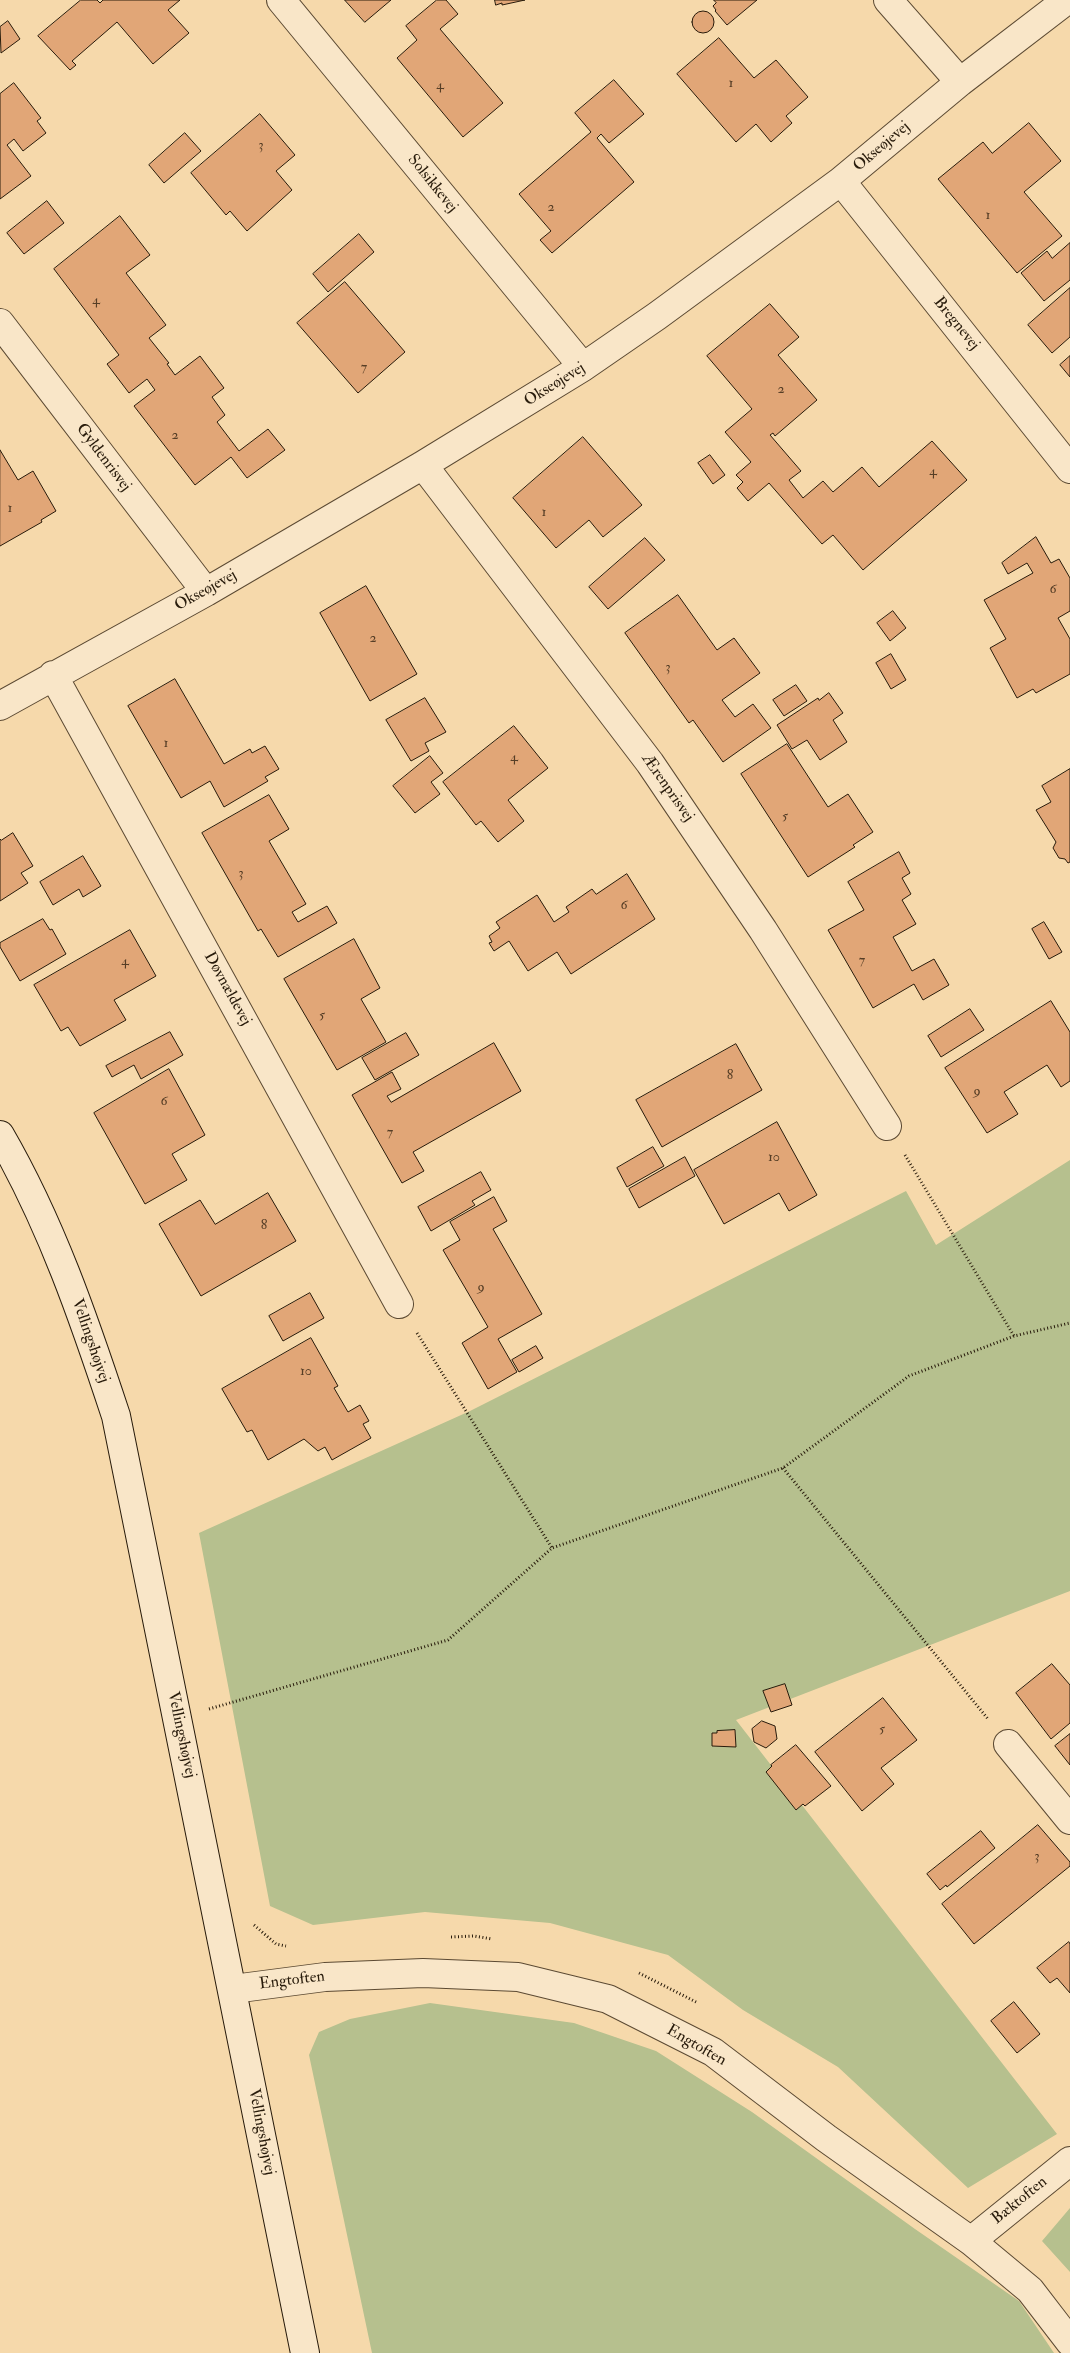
<!DOCTYPE html>
<html>
<head>
<meta charset="utf-8">
<style>
	body { margin:0 }
	canvas { display:block; background:#f6d9ab }
</style>
</head>
<body>
<canvas width="1070" height="2353"></canvas>
<script>
const context = document.querySelector('canvas').getContext('2d');
context.lineJoin = 'round';
function fill(path, color) {
  context.fillStyle = color;
  context.fill(path, 'evenodd');
}
function strokePath(path, color, width, dash) {
  context.strokeStyle = color;
  context.lineWidth = width;
  context.lineCap = dash ? 'butt' : 'round';
  context.setLineDash(dash || []);
  context.stroke(path);
}
function drawText(font, color, halo, rows, align = 'center') {
  context.font = font + ' "IM FELL Double Pica",serif';
  context.lineWidth = 4;
  context.setLineDash([]);
  context.textBaseline = 'middle';
  context.strokeStyle = halo;
  context.fillStyle = color;
  for (const [text, x, y, turn = 0] of rows) {
    context.save();
    context.translate(x, y);
    context.rotate((+turn || 0) * Math.PI / 180);
    context.textAlign = isNaN(turn) ? turn : align;
    if (halo) context.strokeText(text, 0, 0);
    context.fillText(text, 0, 0);
    context.restore();
  }
}
const green = new Path2D(`
	M1070 1160V1591L736 1720 1057 2134 968 2188 838 2067 743 2010 668 1955 550 1923 425 1912 313 1925 270 1906 199 1533 470 1411 906 1191 936 1245Z
	M430 2003 574 2023 656 2051 752 2112 915 2229 1019 2301 1054 2353H372L309 2055 319 2032 350 2019Z
	M1070 2208V2272L1042 2241Z`);
const building = new Path2D(`
	M81 0H97L100 3 103 0H180L168 10 189 33 153 64 117 22 72 61 76 65 70 70 38 36Z
	M345 0H391L365 22Z
	M437 0H446L458 14 440 29 503 103 463 137 397 58 417 40 406 26Z
	M495 0H525L502 5V3L496 5Z
	M714 0H757L727 25 715 11 716 10 713 6 716 3Z
	M692 22a11 11 0 1 1 22 0a11 11 0 1 1-22 0Z
	M8 21 20 39 1 53 0 27Z
	M719 38 754 78 776 60 808 97 786 116 792 123 771 142 756 124 736 142 677 74Z
	M614 80 644 114 609 143 601 134 597 138 634 182 552 253 540 240 551 231 519 194 591 132 575 113Z
	M14 83 41 118 37 121 46 133 23 151 14 139 7 145 31 176 0 199V94Z
	M260 114 295 155 276 171 292 190 247 231 230 211 226 215 191 173Z
	M1029 123 1061 161 1024 192 1062 236 1017 273 938 179 983 142 992 153Z
	M185 133 201 151 164 183 149 165Z
	M47 201 64 223 24 254 7 233Z
	M120 216 150 255 126 273 166 325 149 338 169 363 167 364 175 375 200 356 224 388 212 397 225 415 217 422 239 451 268 429 285 450 247 478 231 457 195 485 134 406 155 390 147 379 129 393 107 364 119 355 54 269Z
	M359 234 374 252 328 292 313 274Z
	M1070 243V280L1044 301 1021 273 1047 251 1052 258Z
	M345 282 405 352 358 393 297 323Z
	M1070 288V337L1052 353 1028 325Z
	M770 304 799 337 778 355 817 400 775 436 773 433 770 435 801 471 789 480 803 498 823 481 833 492 862 467 879 487 932 441 967 480 863 570 833 535 822 544 769 483 748 501 737 488 743 482 736 475 751 462 725 432 752 409 707 356Z
	M1070 356V377L1060 365Z
	M583 437 642 505 603 537 589 520 556 548 513 498Z
	M0 450 18 480 33 471 56 511 41 520 42 522 0 546Z
	M710 455 725 475 713 484 698 463Z
	M1036 537 1051 563 1059 559 1070 578V611L1058 618 1070 639V674L1036 693 1033 689 1017 698 990 648 1006 639 984 600 1033 573 1027 563 1008 574 1002 563Z
	M645 538 665 560 608 609 589 587Z
	M366 586 417 674 370 701 320 613Z
	M678 595 717 650 734 638 760 673 722 700 735 717 753 704 771 728 723 762 693 720 689 723 625 633Z
	M893 611 906 628 890 641 877 623Z
	M891 654 906 680 891 689 876 663Z
	M175 679 224 764 250 749 252 753 265 746 279 769 265 777 268 781 224 807 210 781 181 798 128 706Z
	M796 685 807 701 784 716 773 700Z
	M829 693 843 713 833 720 847 742 820 760 807 740 792 749 777 725 818 698 819 700Z
	M425 698 446 732 425 743 429 751 411 761 386 720Z
	M514 726 548 768 508 800 524 821 498 842 481 821 476 825 443 782Z
	M787 744 828 807 848 794 873 832 853 845 855 847 808 877 741 774Z
	M430 756 443 773 431 782 440 794 415 813 393 786Z
	M1070 769V862L1068 863 1065 859 1059 858 1053 848 1056 842 1036 810 1051 802 1042 786Z
	M269 795 289 829 269 841 306 904 292 912 298 922 327 906 337 923 278 957 261 929 258 931 202 833Z
	M13 833 33 866 21 873 28 883 0 901V839L1 840Z
	M899 852 910 873 902 878 911 894 902 900 916 924 893 937 912 971 934 959 949 985 923 1000 914 984 873 1008 828 930 864 910 848 882Z
	M83 856 101 886 83 897 79 889 53 905 40 882Z
	M627 874 655 919 571 974 557 952 528 971 509 941 494 951 489 943 492 942 489 936 500 928 496 922 537 895 554 922 569 912 566 907 592 889 596 894Z
	M43 919 50 930 52 929 66 954 20 981 0 947V943Z
	M1044 922 1062 952 1049 959 1032 929Z
	M130 930 156 976 114 1000 126 1020 80 1046 68 1027 61 1031 34 985Z
	M354 939 380 988 361 999 386 1042 337 1070 284 979Z
	M1051 1001 1070 1032V1081L1061 1087 1047 1065 1004 1092 1018 1114 987 1133 945 1068Z
	M970 1009 984 1030 941 1057 928 1036Z
	M170 1032 183 1055 141 1079 134 1065 112 1077 106 1066Z
	M406 1033 419 1055 375 1080 362 1058Z
	M494 1043 521 1091 413 1152 424 1171 402 1183 352 1095 392 1072 401 1089 387 1096 391 1102Z
	M736 1044 762 1090 662 1147 636 1100Z
	M169 1069 205 1135 172 1154 187 1180 145 1204 94 1113Z
	M777 1122 817 1195 789 1211 779 1193 724 1224 694 1170Z
	M653 1147 664 1166 627 1187 617 1168Z
	M685 1157 695 1176 639 1208 629 1189Z
	M481 1172 491 1190 472 1201 475 1205 431 1231 418 1207Z
	M268 1193 296 1241 201 1296 159 1224 200 1200 215 1224Z
	M494 1197 507 1221 493 1229 542 1314 498 1339 517 1372 488 1389 462 1343 488 1327 443 1250 460 1240 450 1222Z
	M310 1293 324 1318 283 1341 269 1316Z
	M311 1338 338 1386 334 1388 348 1412 360 1405 369 1421 363 1424 371 1438 332 1460 325 1447 318 1451 304 1439 268 1460 252 1430 247 1432 222 1389Z
	M536 1346 543 1358 519 1372 512 1360Z
	M1052 1664 1070 1685V1723L1051 1739 1016 1693Z
	M785 1684 792 1705 771 1712 763 1691Z
	M883 1698 917 1740 881 1768 894 1784 862 1811 815 1752Z
	M762 1721 775 1726 777 1739 766 1748 754 1742 752 1729Z
	M735 1730 736 1747 712 1746V1733H717V1731Z
	M1070 1734V1765L1055 1746Z
	M796 1745 831 1786 805 1806 803 1804 796 1810 766 1772 772 1766 771 1765Z
	M1038 1825 1070 1862V1866L974 1944 942 1904Z
	M981 1831 995 1848 947 1887 946 1885 940 1890 927 1874Z
	M1069 1942 1070 1944V1993L1057 1978 1050 1983 1037 1968Z
	M1014 2002 1040 2034 1017 2053 991 2021Z`);
const path = new Path2D(`
	M905 1155 1014 1336
	M417 1333 552 1548
	M783 1468 988 1719
	M209 1709 448 1640 552 1548 783 1468 909 1376 1014 1336 1070 1323
	M254 1925 276 1944 286 1946
	M451 1937 474 1936 492 1939
	M639 1973 698 2003`);
const street = new Path2D(`
	M281 0 583 367
	M888 0 960 82
	M841 181 1070 469
	M0 323 206 592
	M423 465 650 763 763 930 887 1126
	M53 675 399 1304
	M0 706 206 592 423 465 583 367 657 316 841 181 960 82 1067 0
	M1008 1744 1070 1820
	M233 1989 325 1977 423 1973 518 1977 608 1999 713 2052 826 2138 971 2241 1030 2290 1070 2342
	M971 2241 1070 2161`);
const secondary = new Path2D(`
	M0 1135C51 1223 84 1319 116 1416L305 2353`);
const numberNames = [
	["1",731,84],
	["4",440,86],
	["3",261,146],
	["2",551,208],
	["1",988,216],
	["4",96,301],
	["7",364,368],
	["2",781,390],
	["2",175,436],
	["4",933,472],
	["1",10,509],
	["1",544,513],
	["6",1053,590],
	["2",373,639],
	["3",668,668],
	["1",166,744],
	["4",514,758],
	["5",785,817],
	["3",241,874],
	["6",624,906],
	["7",862,961],
	["4",125,962],
	["5",322,1016],
	["8",730,1076],
	["9",977,1092],
	["6",164,1102],
	["7",390,1133],
	["10",774,1158],
	["8",264,1226],
	["9",481,1288],
	["10",306,1372],
	["5",882,1730],
	["3",1037,1857]
];
const streetNames = [
	["Okseøjevej",882,147,-40],
	["Solsikkevej",432,184,51],
	["Bregnevej",956,324,51],
	["Okseøjevej",555,385,-32],
	["Gyldenrisvej",103,458,53],
	["Okseøjevej",206,591,-29],
	["Ærenprisvej",667,788,55],
	["Døvnældevej",227,989,61],
	["Vellingshøjvej",90,1341,71],
	["Vellingshøjvej",181,1735,78],
	["Engtoften",292,1981,-7],
	["Engtoften",696,2046,30],
	["Vellingshøjvej",261,2132,79],
	["Bæktoften",1020,2201,-39]
];
fill(green, '#b6c08e');
fill(building, '#e1a677');
strokePath(building, '#281b0b', 1);
strokePath(street, '#5c4a33', 30);
strokePath(secondary, '#281b0b', 30);
strokePath(path, '#281b0b', 3, [1, 2.5]);
strokePath(street, '#f9e6c8', 28);
strokePath(secondary, '#f9e6c8', 28);
drawText('14px', '#563e26', null, numberNames);
drawText('16px', '#281b0b', '#f9e6c8', streetNames);
</script>
</body>
</html>
